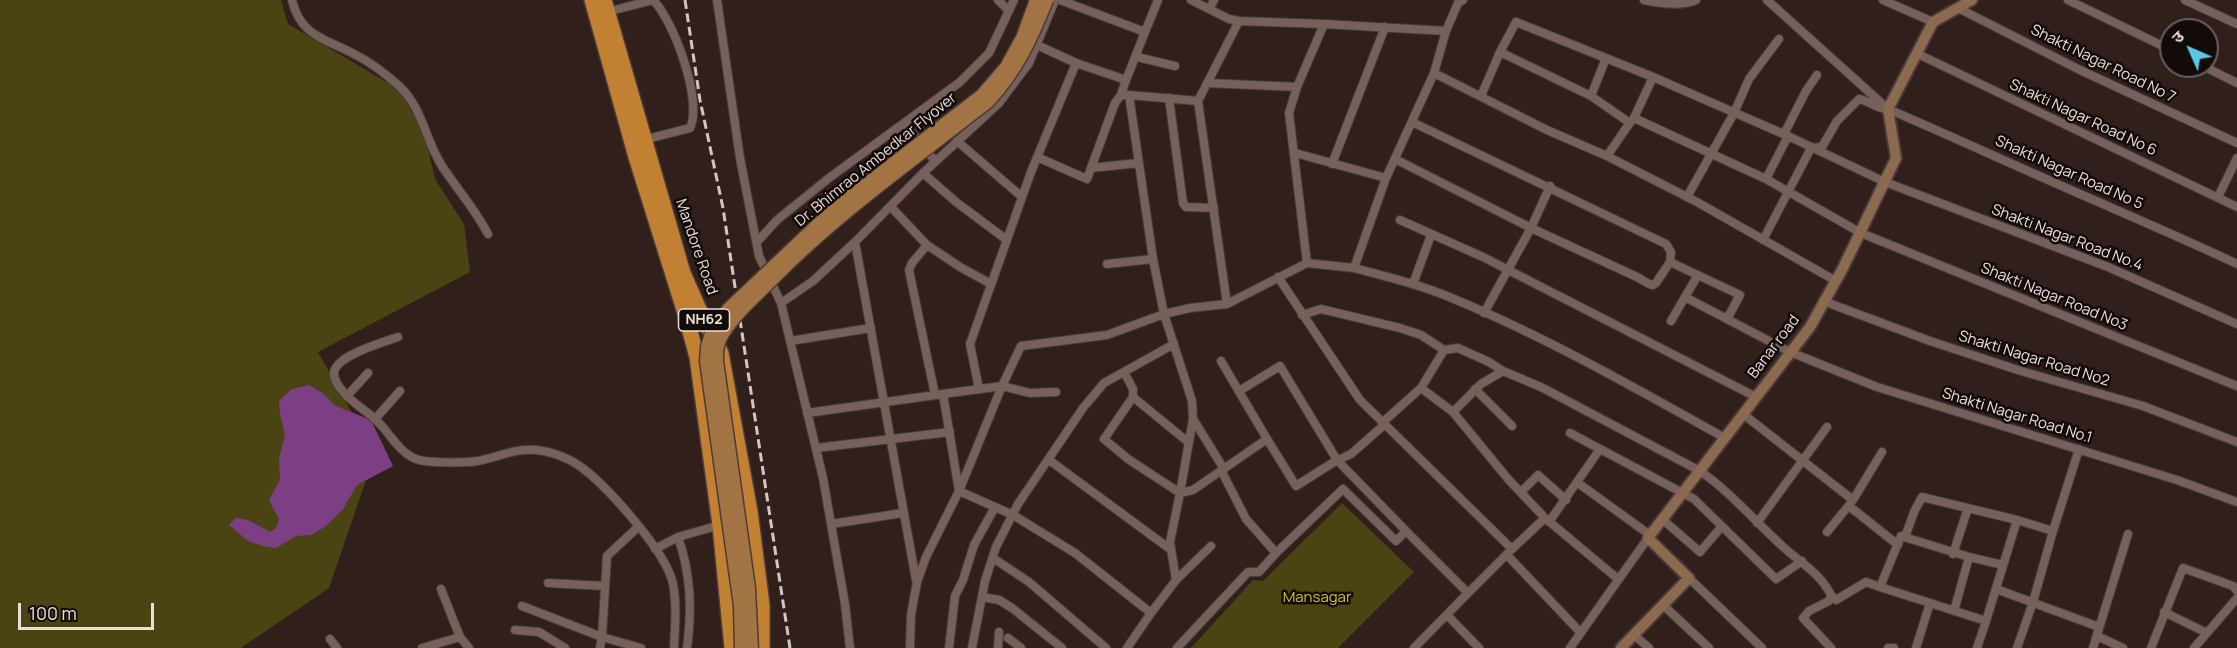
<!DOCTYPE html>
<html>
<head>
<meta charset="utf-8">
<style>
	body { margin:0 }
	#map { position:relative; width:2237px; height:648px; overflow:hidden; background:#301f1b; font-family:Manrope,"Noto Sans Devanagari",sans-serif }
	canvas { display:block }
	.north { position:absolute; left:2159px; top:18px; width:60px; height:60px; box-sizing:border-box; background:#120b09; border:2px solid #685f5d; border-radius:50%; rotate:315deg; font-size:16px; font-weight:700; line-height:24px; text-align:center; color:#eadedb }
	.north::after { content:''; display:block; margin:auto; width:21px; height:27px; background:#5ac8e5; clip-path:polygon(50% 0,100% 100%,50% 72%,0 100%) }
	.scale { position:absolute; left:18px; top:603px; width:136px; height:27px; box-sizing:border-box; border:3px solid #eadedb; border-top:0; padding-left:8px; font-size:18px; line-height:21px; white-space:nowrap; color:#eadedb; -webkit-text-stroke:4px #120b09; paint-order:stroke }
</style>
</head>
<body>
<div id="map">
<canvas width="2237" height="648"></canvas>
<div class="north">उ</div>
<div class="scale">100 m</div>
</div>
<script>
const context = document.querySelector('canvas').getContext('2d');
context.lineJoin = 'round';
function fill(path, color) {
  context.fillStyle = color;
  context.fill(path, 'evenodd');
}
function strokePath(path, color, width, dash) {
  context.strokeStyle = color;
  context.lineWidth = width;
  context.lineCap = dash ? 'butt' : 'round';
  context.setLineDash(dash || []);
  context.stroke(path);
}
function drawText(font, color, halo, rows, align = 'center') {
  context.font = font + ' Manrope,sans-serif';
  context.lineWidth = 5;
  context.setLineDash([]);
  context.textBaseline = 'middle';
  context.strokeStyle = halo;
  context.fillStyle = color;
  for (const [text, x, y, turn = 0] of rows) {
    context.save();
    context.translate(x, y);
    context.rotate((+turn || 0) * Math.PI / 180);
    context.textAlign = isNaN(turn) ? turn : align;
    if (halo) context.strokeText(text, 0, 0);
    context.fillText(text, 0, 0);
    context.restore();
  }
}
const green = new Path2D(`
	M0 0H281L288 24 400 90 425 136 435 179 464 224 470 272 318 352 375 454 329 588 241 648H0Z
	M1342 503 1414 572 1338 648H1191L1253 580 1263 581Z`);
const water = new Path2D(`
	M309 385 323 393 336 406 371 420 393 466 357 485 343 509 326 526 311 535 296 536 276 548 263 546 248 541 229 525 236 518 248 520 270 532 276 528 279 519 269 500 280 480 279 459 285 435 280 414 279 401 292 389Z`);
const street = new Path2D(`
	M292 0C300 36 326 39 354 54 370 62 386 74 399 86 423 108 425 140 442 166 457 189 475 209 488 234
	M717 0 740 158 759 256 781 303 823 478 845 604 850 648
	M998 0 1009 11
	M1060 0 1145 32 1126 80
	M1644 0C1659 3 1682 7 1696 0
	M1767 0 1888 109
	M1883 0 1933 22
	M2068 0 2171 50
	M2185 0 2237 24
	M1210 8 1214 0
	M1958 8 2080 70 2237 143
	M607 12 653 0
	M1446 31 1458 3 1463 0
	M1145 32 1158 0
	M1037 45 1076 63
	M1918 54 2237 207
	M1137 57 1175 66
	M1606 58 1591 96 1500 52 1516 22 1653 77 1788 136 1766 179 1634 118 1653 77
	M2203 66 2237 83
	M1434 73 1547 130 1607 156 1697 202 1836 281
	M1208 83 1297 87
	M1129 95 1198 101
	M1481 96 1500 52
	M1591 96 1630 123
	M1169 98 1183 203 1186 207 1214 208
	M1412 122 1666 244 1671 252 1670 262 1740 295 1727 319 1790 352 1877 387 2177 480 2237 502
	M904 123 935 161
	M1784 134 1806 91 1817 75
	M1788 136 1885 182 2108 267 2237 324
	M643 140 690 128C703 101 674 21 653 0
	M957 141 1022 197
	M1295 153 1386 178 1434 73 1446 31 1324 24
	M1607 156 1631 121
	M1037 157 1087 179 1115 103 1121 95H1129L1153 259 1164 314 1190 308 1227 304 1198 101 1239 21 1229 19 1191 0
	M1395 159 1531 228 1637 277 1649 284 1653 285 1656 283 1670 262
	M1332 164 1385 27
	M1091 168 1138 163
	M923 173 956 202 1007 240
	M1766 179 1861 233 2237 386
	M1687 197 1734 113 1749 79 1779 39
	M2218 197 2237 158
	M891 207 927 245 912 263 909 270 935 395
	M1400 220 1483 257 1756 397
	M1763 240 1811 148 1822 147 1837 121 1859 99C1870 101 1876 109 1888 109 1960 140 2031 173 2103 204 2148 224 2193 243 2237 264
	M757 242 777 220 829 178 960 82 989 53 1014 0
	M855 242 916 580
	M927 245 960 267 991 284
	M1307 263 1354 268 1386 178
	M1107 264 1153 259
	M1354 268C1388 277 1422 285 1454 299 1548 338 1637 389 1725 438
	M1698 275 1685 297 1727 319
	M1413 284 1431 235
	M1823 301 1930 341 2021 371 2143 406 2237 442
	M781 303 813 281 855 242 923 173 999 103 1029 63 1055 0
	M1227 304 1307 263 1289 113 1297 87 1324 24 1239 21
	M1484 313 1531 228 1550 186
	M1302 315 1321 309 1400 328 1421 335 1444 350 1458 348 1489 362 1503 371
	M1671 321 1685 297
	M398 337C384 342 333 356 334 374 334 381 340 388 345 394 355 405 369 412 379 423 391 435 401 455 419 460 431 463 465 463 478 461 498 457 515 448 536 450 554 452 571 459 585 470 611 491 667 553 673 584 677 605 675 627 674 648
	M790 341 871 328
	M1124 372 1133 389V397L1188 442
	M1421 388 1444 350
	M979 389 970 344 1031 172 1076 63 1126 80 1121 95
	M1475 389 1512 426
	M1239 391 1280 366 1337 460 1406 531
	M1056 392 1030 393 1002 386 1021 346 1107 335 1164 314 1192 401 1193 419 1180 493 1193 490 1267 439 1221 361
	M943 394 1002 386 959 491 1013 515 1075 553 1151 613 1176 580 1170 542 1180 493 1128 459 1104 439 1133 397
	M347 396 368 373
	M1453 412 1481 384 1503 371 1541 387 1700 471C1729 491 1753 519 1779 543 1797 561 1819 571 1831 595L1829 601 1809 611 1803 618 1831 648
	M807 413 943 394 959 491 926 557 917 582 911 615 910 648
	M1743 414 1853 500 1882 452
	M375 419 400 391
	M1193 419 1224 469
	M1382 423 1421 388 1453 412 1508 479 1545 518
	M1570 433 1600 449
	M1267 439 1296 486 1334 462 1351 454 1384 425
	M816 448 950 432
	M1049 460 1170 549
	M1221 470 1246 519 1276 553 1343 489 1396 541 1406 531 1468 593 1512 549 1360 400 1278 277
	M1578 483 1650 535
	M1521 492 1538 475 1566 500
	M1849 506 1898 545
	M1662 519 1700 552 1722 526
	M1549 522 1600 449 1694 499 1776 579 1802 561
	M1757 523 1827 427
	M831 524 903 513
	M2053 531 2079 449
	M1827 532 1850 504
	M678 537 720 525
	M1905 537 1914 512 1922 497 2017 520 1986 621
	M655 549 678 537C691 574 692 609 687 648
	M1512 549 1545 518 1618 579
	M1953 554 1968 508
	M1507 555 1580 632
	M1969 557 2003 565
	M993 558 1029 582 1106 648
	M1689 578 1762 648
	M1176 580 1211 546
	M548 583 604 586
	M441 589 460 637 469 648
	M1996 589 2099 627
	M1831 595 1836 600 1866 582 1880 587
	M982 597 999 600 1012 608 1062 648
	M1663 605 1709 648
	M522 606 602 637 641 648
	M1954 611 1969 557 1901 536 1880 587 1986 621 1977 648
	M2164 612 2207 633
	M1447 615 1479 648
	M515 630 539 632 565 648
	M1634 635 1649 648
	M2097 636 2123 648
	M1008 638 1021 648
	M330 639 337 648
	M422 648 460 637
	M600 648 602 637 607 556 638 527
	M949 648 955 596 963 580 974 545 995 507
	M972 648 985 581 996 547 1018 504 1083 408 1104 383 1174 344
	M998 648 999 632
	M1127 648 1151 613
	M1177 648 1248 572H1259L1276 553
	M1414 648 1468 593
	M1570 648 1648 538
	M1888 648H1894
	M1916 648 1930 603
	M2017 648 2033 602 2053 531 2017 520
	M2093 648 2128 534
	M2151 648 2183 568 2233 586 2237 591
	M2194 648 2237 598`);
const secondary = new Path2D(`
	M1621 648 1689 578 1648 538 1810 327 1843 268 1896 158 1888 109 1933 22 1972 0`);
const highway = new Path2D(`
	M592 0 636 157 685 313 697 357 720 525 732 648
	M604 0 683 273 698 307 721 353 750 511 762 605V648`);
const rail = new Path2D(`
	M685 0 700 100 723 208 790 648`);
const primaryBridge = new Path2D(`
	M741 648 740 606 706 361 707 347 712 330 729 308 836 207 982 95 1006 67 1022 38 1036 0
	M752 648 749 588 717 361C717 351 717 343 723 334 735 314 755 297 772 280 838 213 915 159 989 101 1017 71 1032 38 1047 0`);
const shields = [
	[704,320,51]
];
const shieldNames = [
	["NH62",704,320]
];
const streetNames = [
	["Shakti Nagar Road No 7",2103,64,26],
	["Shakti Nagar Road No 6",2083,118,25],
	["Dr. Bhimrao Ambedkar Flyover",876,160,-39],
	["Shakti Nagar Road No 5",2069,173,24],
	["Shakti Nagar Road No.4",2067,238,21],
	["Mandore Road",696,247,71],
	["Shakti Nagar Road No3",2054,297,22],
	["Banar road",1774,347,-53],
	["Shakti Nagar Road No2",2034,359,17],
	["Shakti Nagar Road No.1",2017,416,17]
];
const parkNames = [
	["Mansagar",1317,598]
];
fill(green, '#4a4412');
fill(water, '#7c3f84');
strokePath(street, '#4a3b39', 10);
strokePath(secondary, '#4a3b39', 14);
strokePath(highway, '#4a3b39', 18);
strokePath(street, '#75605c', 8);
strokePath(secondary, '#8c6a4f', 10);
strokePath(highway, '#c28132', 15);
strokePath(rail, '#d2c6c3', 3, [9, 4.5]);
strokePath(primaryBridge, '#4a3b39', 15, []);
strokePath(primaryBridge, '#a37443', 12);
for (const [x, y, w] of shields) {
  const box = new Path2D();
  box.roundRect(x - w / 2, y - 11, w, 22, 4.5);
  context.fillStyle = '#120b09';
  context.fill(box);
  strokePath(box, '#eadedb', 1.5);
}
drawText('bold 14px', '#eadedb', null, shieldNames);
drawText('15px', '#eadedb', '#120b09', streetNames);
drawText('15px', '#d3c12f', '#120b09', parkNames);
</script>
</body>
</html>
